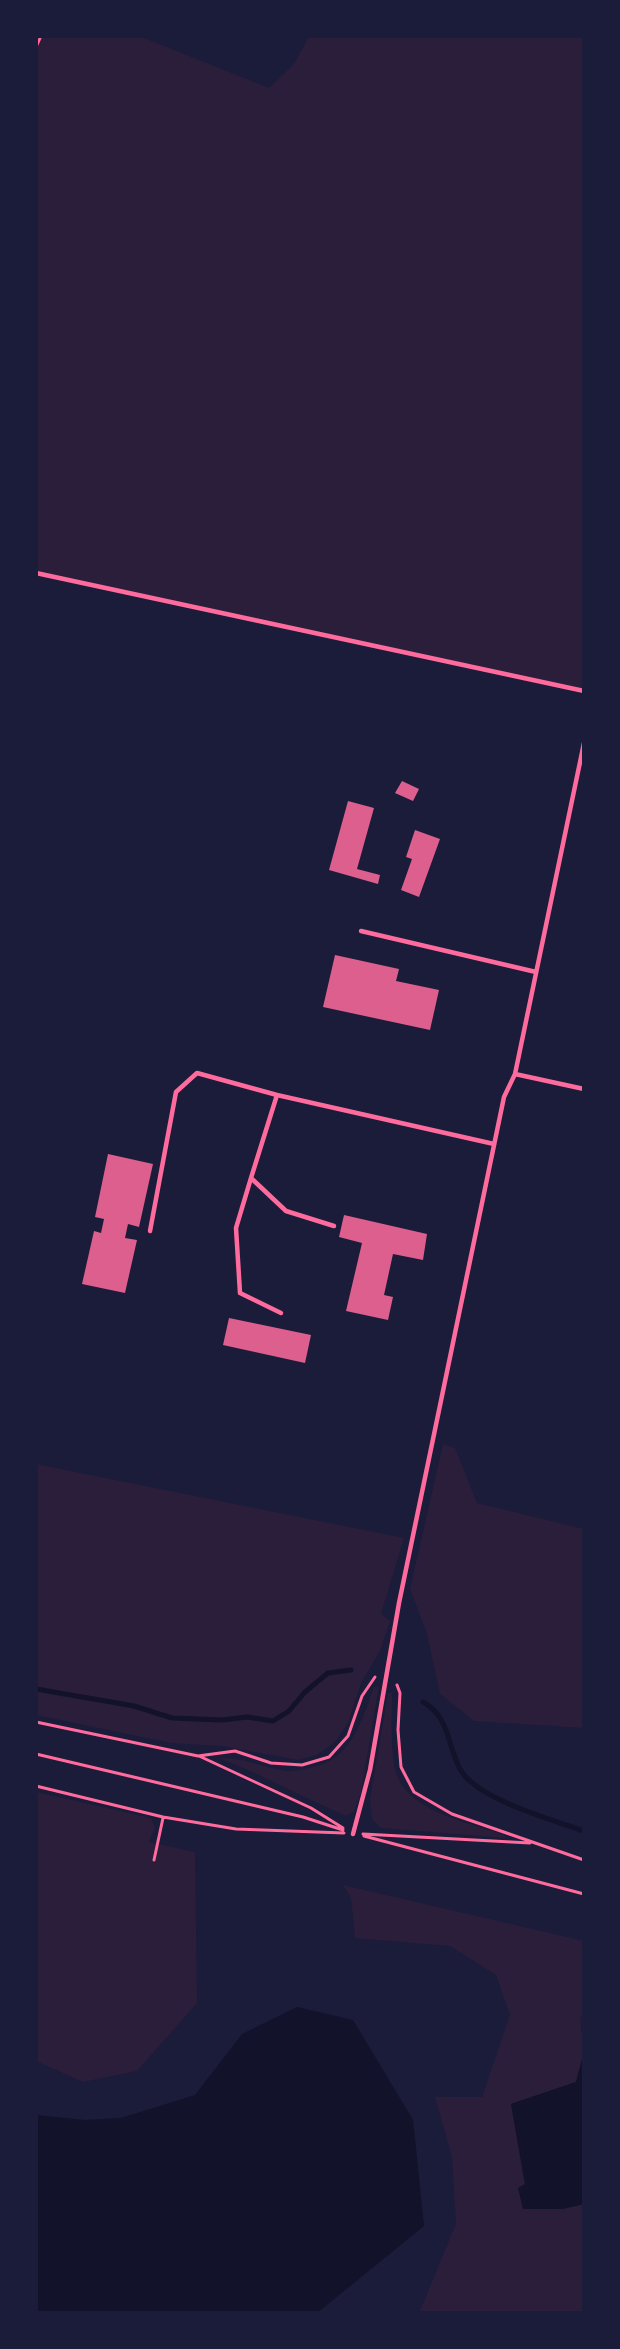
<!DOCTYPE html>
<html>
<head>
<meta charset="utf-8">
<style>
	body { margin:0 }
	#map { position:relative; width:620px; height:2349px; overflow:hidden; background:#1b1b3a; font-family:Raleway,sans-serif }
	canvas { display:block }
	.frame { position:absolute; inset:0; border:38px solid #1b1b3a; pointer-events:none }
</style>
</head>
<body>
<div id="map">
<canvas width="620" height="2349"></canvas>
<div class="frame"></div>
</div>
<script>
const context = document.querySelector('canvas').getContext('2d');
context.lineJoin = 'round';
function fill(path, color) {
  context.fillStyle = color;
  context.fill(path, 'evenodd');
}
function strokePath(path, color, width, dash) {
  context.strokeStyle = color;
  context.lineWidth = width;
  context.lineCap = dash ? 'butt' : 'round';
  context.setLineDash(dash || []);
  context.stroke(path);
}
const green = new Path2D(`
	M36 36H139L269 88 294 64 309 36H584V690L36 573Z
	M443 1444 455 1448 477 1503 584 1529V1728L474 1721 440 1694 427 1634 410 1589Z
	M36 1464 404 1538 381 1614 390 1621 380 1651 361 1683 348 1723 335 1742 317 1755 298 1760 222 1746 171 1743 36 1715Z
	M379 1686 361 1792 354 1811 346 1816C304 1798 261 1774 219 1758 246 1758 261 1767 286 1771 293 1772 302 1769 309 1768 351 1761 361 1722 374 1687Z
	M388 1693H392C392 1715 389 1760 399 1780 416 1813 469 1823 502 1834L507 1838 381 1828 372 1819 370 1799Z
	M36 1792 151 1818 155 1828 149 1842 195 1852 197 2003 137 2071 83 2082 36 2061Z
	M343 1885 584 1941V2012L580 2018 584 2052 576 2082 511 2104 525 2184 562 2209 584 2204V2313H419L456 2224 452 2157 435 2097H482L510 2015 496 1975 450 1946 355 1938 351 1898Z`);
const water = new Path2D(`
	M297 2007 353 2020 413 2120 424 2226 317 2313H36V2115L85 2120 121 2118 195 2095 242 2034Z
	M584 2052V2204L562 2209H523L518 2188 525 2184 511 2104 576 2082Z`);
const stream = new Path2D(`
	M36 1689 134 1706 172 1718 222 1720 247 1717 273 1721 289 1711 305 1692 328 1673 351 1670
	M423 1702C450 1717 447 1745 460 1769 476 1799 553 1820 584 1831`);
const building = new Path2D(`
	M402 781 419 789 413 801 395 793Z
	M348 801 374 808 357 869 380 875 378 884 329 870Z
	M415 830 440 839 419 897 401 890 412 859 406 857Z
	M335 955 399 969 396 981 439 990 430 1030 323 1007Z
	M108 1154 153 1164 139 1227 128 1224 125 1238 137 1240 125 1293 82 1284 94 1231 101 1233 104 1219 95 1217Z
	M344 1215 427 1234 423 1260 393 1254 384 1295 393 1297 388 1320 346 1311 362 1243 339 1237Z
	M229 1318 311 1335 305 1363 223 1345Z`);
const path = new Path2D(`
	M36 47 41 36
	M397 1685 400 1693 398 1730 401 1767 414 1792 452 1814 584 1860
	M36 1722 198 1756 235 1751 271 1763 302 1765 329 1757 348 1736 362 1696 375 1677
	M36 1754 303 1817 343 1830
	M199 1756 311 1808 343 1828
	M36 1786 163 1817 236 1829 344 1833
	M363 1834 530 1843
	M364 1836 584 1894
	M154 1860 163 1818`);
const service = new Path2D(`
	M36 573 584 691
	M361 931 536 972
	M515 1074 584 1089
	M251 1178 236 1228 240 1293 281 1313
	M334 1226 286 1211 251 1178 277 1095 494 1144
	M150 1231 176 1092 197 1073 277 1095
	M353 1834 370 1770 399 1603 504 1097 515 1074 584 743`);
fill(green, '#2a1e3b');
fill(water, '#12122b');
strokePath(stream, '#12122b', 5);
fill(building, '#dd5f8e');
strokePath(path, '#ff6b9d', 3);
strokePath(service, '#ff6b9d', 4.5);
</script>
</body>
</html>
